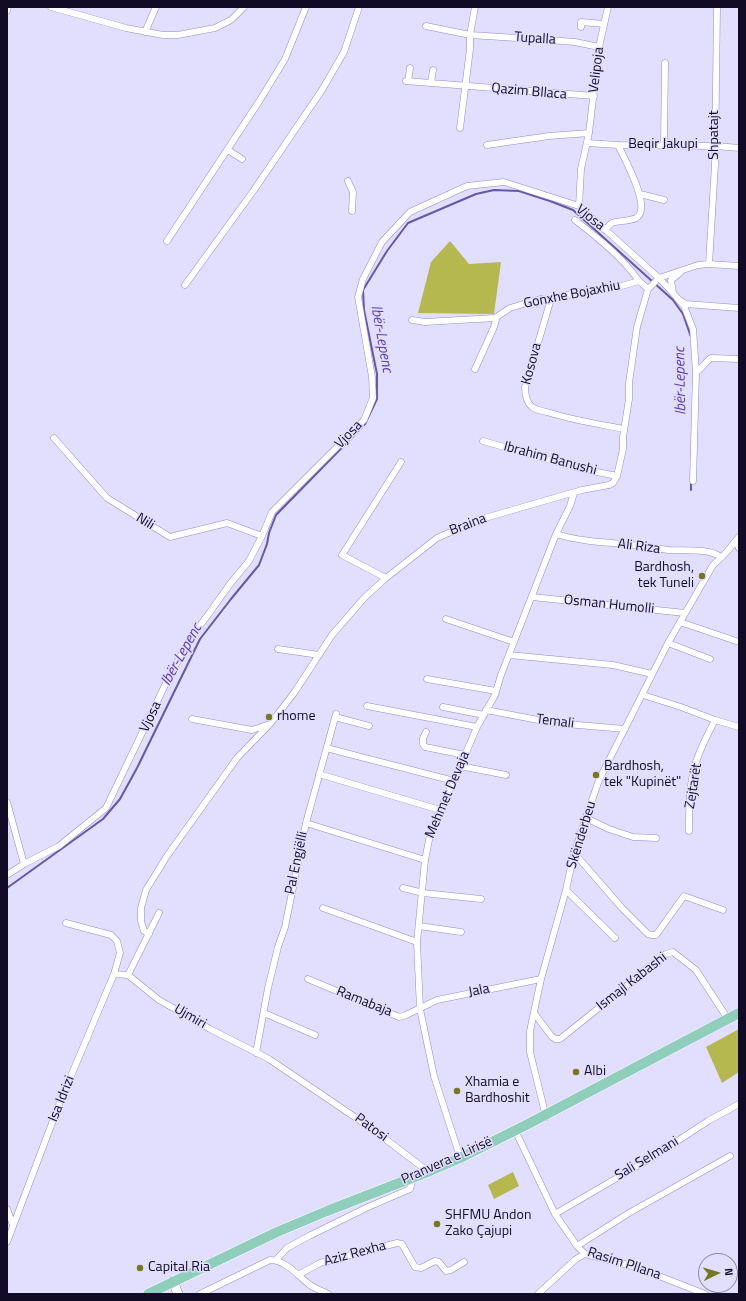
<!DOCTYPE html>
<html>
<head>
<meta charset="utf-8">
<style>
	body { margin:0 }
	#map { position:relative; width:746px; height:1301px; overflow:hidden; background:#e2defe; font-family:"Titillium Web",sans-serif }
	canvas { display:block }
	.frame { position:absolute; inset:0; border:8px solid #110b26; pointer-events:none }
	.north { position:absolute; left:698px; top:1253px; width:40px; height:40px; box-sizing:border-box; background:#e2defe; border:1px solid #8e8aa8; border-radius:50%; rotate:85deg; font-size:11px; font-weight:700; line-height:16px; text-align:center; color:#110b26 }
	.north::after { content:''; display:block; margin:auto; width:14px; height:18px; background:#76781f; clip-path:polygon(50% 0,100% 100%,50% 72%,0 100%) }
</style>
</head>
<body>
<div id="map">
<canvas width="746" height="1301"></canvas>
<div class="frame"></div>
<div class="north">N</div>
</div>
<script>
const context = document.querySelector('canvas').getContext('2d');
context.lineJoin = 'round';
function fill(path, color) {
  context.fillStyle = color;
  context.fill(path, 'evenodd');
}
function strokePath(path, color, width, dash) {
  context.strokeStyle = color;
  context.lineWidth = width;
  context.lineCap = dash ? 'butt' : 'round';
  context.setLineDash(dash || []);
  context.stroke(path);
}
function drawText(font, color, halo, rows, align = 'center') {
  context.font = font + ' "Titillium Web",sans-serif';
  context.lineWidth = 3;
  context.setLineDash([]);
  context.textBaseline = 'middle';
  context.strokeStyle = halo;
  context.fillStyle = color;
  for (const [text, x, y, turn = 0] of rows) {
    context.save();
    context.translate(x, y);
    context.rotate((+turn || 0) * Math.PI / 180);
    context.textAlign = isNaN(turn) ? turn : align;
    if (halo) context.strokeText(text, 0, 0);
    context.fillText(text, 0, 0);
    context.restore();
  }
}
const green = new Path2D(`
	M450 241 469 264 501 262 494 314 418 313 431 262Z
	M739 1029V1072L722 1083 706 1047Z
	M513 1172 519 1186 494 1199 488 1185Z`);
const stream = new Path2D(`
	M691 490V481
	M7 888 103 819 120 799 137 768 200 639 231 599 259 565 267 544 269 533 276 515 365 424 377 399V374L364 310 363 290 387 251 408 223 476 194 494 190 519 191 550 201 573 210 673 300 683 314 691 337`);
const street = new Path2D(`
	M51 7 126 28 163 35H178L215 28 231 20 244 7
	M7 11 8 7
	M426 26 470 35 548 40 575 42 599 47
	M581 27V22L604 24
	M145 32 156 7
	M406 81 594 96
	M408 81 410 68
	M431 83 433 70
	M460 128 470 49V35L475 7
	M587 143 618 145 716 146 739 148
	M487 145 549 136 589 133
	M664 145 665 63
	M228 150 242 159
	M348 181 353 192 352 211
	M640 194 664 200
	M579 206 581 169 589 133 599 47 608 7
	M575 220C598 238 623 258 639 281
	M605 230C607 228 609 225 612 223 619 220 628 222 636 218 653 209 624 158 618 145
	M167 241 260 100 285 59 306 7
	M709 264 715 164 717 7
	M185 285 254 190 322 90 344 52 359 7
	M673 293 671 280 680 273
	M551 299 525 387C525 394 526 402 532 407 536 410 542 411 547 412 572 420 598 424 624 429
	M681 301 686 304 739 308
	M412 320 425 322 495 318 510 308 540 299H551L580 292 618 287 639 281 648 289
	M475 369 494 327 496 320 495 318
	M696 372C702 369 705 362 711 358L739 359
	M54 438 107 498 170 537 227 523 262 536
	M483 441 582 469 617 476
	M556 534C585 543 613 542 642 546 651 547 660 549 669 550 685 551 708 548 721 557
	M736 541 739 548
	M386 578 342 555 401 462
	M532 597 685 613
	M446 619 514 642
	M680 622 739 642
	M668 643 710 659
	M278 649 319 655
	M509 655 613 665 652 674
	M427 679 496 691
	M643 695 681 707 715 720 739 727
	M367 706 477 727
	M443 707 484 715
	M486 710 554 723 625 729
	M335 717 369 726
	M192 719 252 730 270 724 294 693 332 635 365 597 386 578 437 538 478 520 582 490 609 485 613 483 617 476 623 449V437L629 399V383L637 327 648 289 659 278 698 265 709 264 739 266
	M426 732 423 738V744L425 747 465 755
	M330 749 454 781
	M460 766 506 775
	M319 774 440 810
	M7 802 24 864
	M586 818 609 829 633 837 656 838
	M306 823 425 860
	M689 831C689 811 689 789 694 769 698 752 707 736 715 720
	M575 854 622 908 648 934 652 935H656L684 896 723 910
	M7 875 24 864 59 846 106 808 167 681 187 644 230 584 249 561 262 536 272 512 364 420 373 398 372 377 358 297 363 279 382 242 410 212 467 186 504 182 579 206 659 278 673 293 684 306 693 329 696 372 693 481
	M403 888 423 893 481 899
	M566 890 615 938
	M323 908 417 942
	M419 926 461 932
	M149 934 144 931 141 921V908L146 890 167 856 237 758 269 725
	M114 974 128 975 159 1000 210 1029 269 1059 371 1128 430 1173
	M128 975 159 913
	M308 979 399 1017 406 1015 437 1000 541 979
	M264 1013 315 1035
	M534 1013 552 1037 556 1039H560L666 954 673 952 696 970 724 1013
	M256 1053 268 988 278 947 285 927 306 823 336 714
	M546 1117 530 1052V1031L541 979 566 890 572 862 581 832 599 780 668 643 713 565 724 555 739 537
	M515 1130 555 1214 577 1246 585 1254 636 1267 705 1294
	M461 1160 434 1076 420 1009 417 942 425 860 430 835 440 810 454 781 477 727 495 695 501 675 556 534 570 506 574 493
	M7 1209 13 1225
	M555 1214 653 1157 708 1121 739 1104
	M7 1242 60 1102 114 974 120 953 117 941 111 935 66 923
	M577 1246 629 1213 730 1156
	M276 1260 287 1248 309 1236 368 1207 410 1189 412 1181
	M298 1275 320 1263 397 1243 402 1244 415 1267 421 1268 435 1261 439 1262 446 1271 451 1270 464 1262
	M200 1294 270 1260C286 1260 298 1276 310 1285 316 1289 322 1291 328 1294
	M538 1294 576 1259 585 1254`);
const secondary = new Path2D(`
	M173 1281 178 1294`);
const primary = new Path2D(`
	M148 1294 277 1232 327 1211 430 1171 460 1158 528 1124 739 1013`);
const markers = [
	[702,576,4,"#76781f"],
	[269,717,4,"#76781f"],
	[596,775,4,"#76781f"],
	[576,1072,4,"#76781f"],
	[457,1091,4,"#76781f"],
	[437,1224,4,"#76781f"],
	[140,1268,4,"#76781f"]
];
const streetNames = [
	["Tupalla",535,39,4],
	["Velipoja",597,70,-83],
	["Qazim Bllaca",529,92,5],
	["Shpatajt",715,135,-90],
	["Beqir Jakupi",663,145],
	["Vjosa",590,218,39],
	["Gonxhe Bojaxhiu",572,295,-11],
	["Kosova",532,364,-75],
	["Vjosa",349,435,-46],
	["Ibrahim Banushi",550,459,15],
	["Nili",145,522,32],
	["Braina",468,525,-21],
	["Ali Riza",639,547,7],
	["Osman Humolli",609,605,6],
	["Vjosa",151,717,-65],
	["Temali",555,722,7],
	["Zejtarët",694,786,-81],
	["Mehmet Devaja",448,795,-67],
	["Skënderbeu",582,835,-73],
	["Pal Engjëlli",297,863,-78],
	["Ismajl Kabashi",632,982,-38],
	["Jala",479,991,-11],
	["Ramabaja",364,1002,22],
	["Ujmiri",190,1017,30],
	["Isa Idrizi",62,1099,-68],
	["Patosi",371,1128,36],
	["Sali Selmani",647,1159,-31],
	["Pranvera e Lirisë",447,1161,-24],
	["Aziz Rexha",355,1254,-15],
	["Rasim Pllana",624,1264,18]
];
const poiNames = [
	["Bardhosh,",694,568,"right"],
	["tek Tuneli",694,584,"right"],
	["rhome",277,717],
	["Bardhosh,",604,767],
	["tek \"Kupinët\"",604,783],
	["Albi",584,1072],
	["Xhamia e",465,1083],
	["Bardhoshit",465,1099],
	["SHFMU Andon",445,1216],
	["Zako Çajupi",445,1232],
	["Capital Ria",148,1268]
];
const waterNames = [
	["Ibër-Lepenc",381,339,80],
	["Ibër-Lepenc",681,381,-91],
	["Ibër-Lepenc",182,655,-61]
];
fill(green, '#b5b84f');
strokePath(stream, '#6657a7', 2);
strokePath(street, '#9589d2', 7);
strokePath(secondary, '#9589d2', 10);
strokePath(primary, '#fff', 11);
strokePath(street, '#fff', 6);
strokePath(secondary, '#fff', 9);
strokePath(primary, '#90cebc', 10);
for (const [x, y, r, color] of markers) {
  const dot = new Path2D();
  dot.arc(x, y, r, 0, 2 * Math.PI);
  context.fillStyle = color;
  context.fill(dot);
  strokePath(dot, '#e2defe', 1.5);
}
drawText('14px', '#110b26', '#e2defe', streetNames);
drawText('14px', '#110b26', '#e2defe', poiNames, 'left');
drawText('italic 15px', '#5a38b0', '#e2defe', waterNames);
</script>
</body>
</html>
